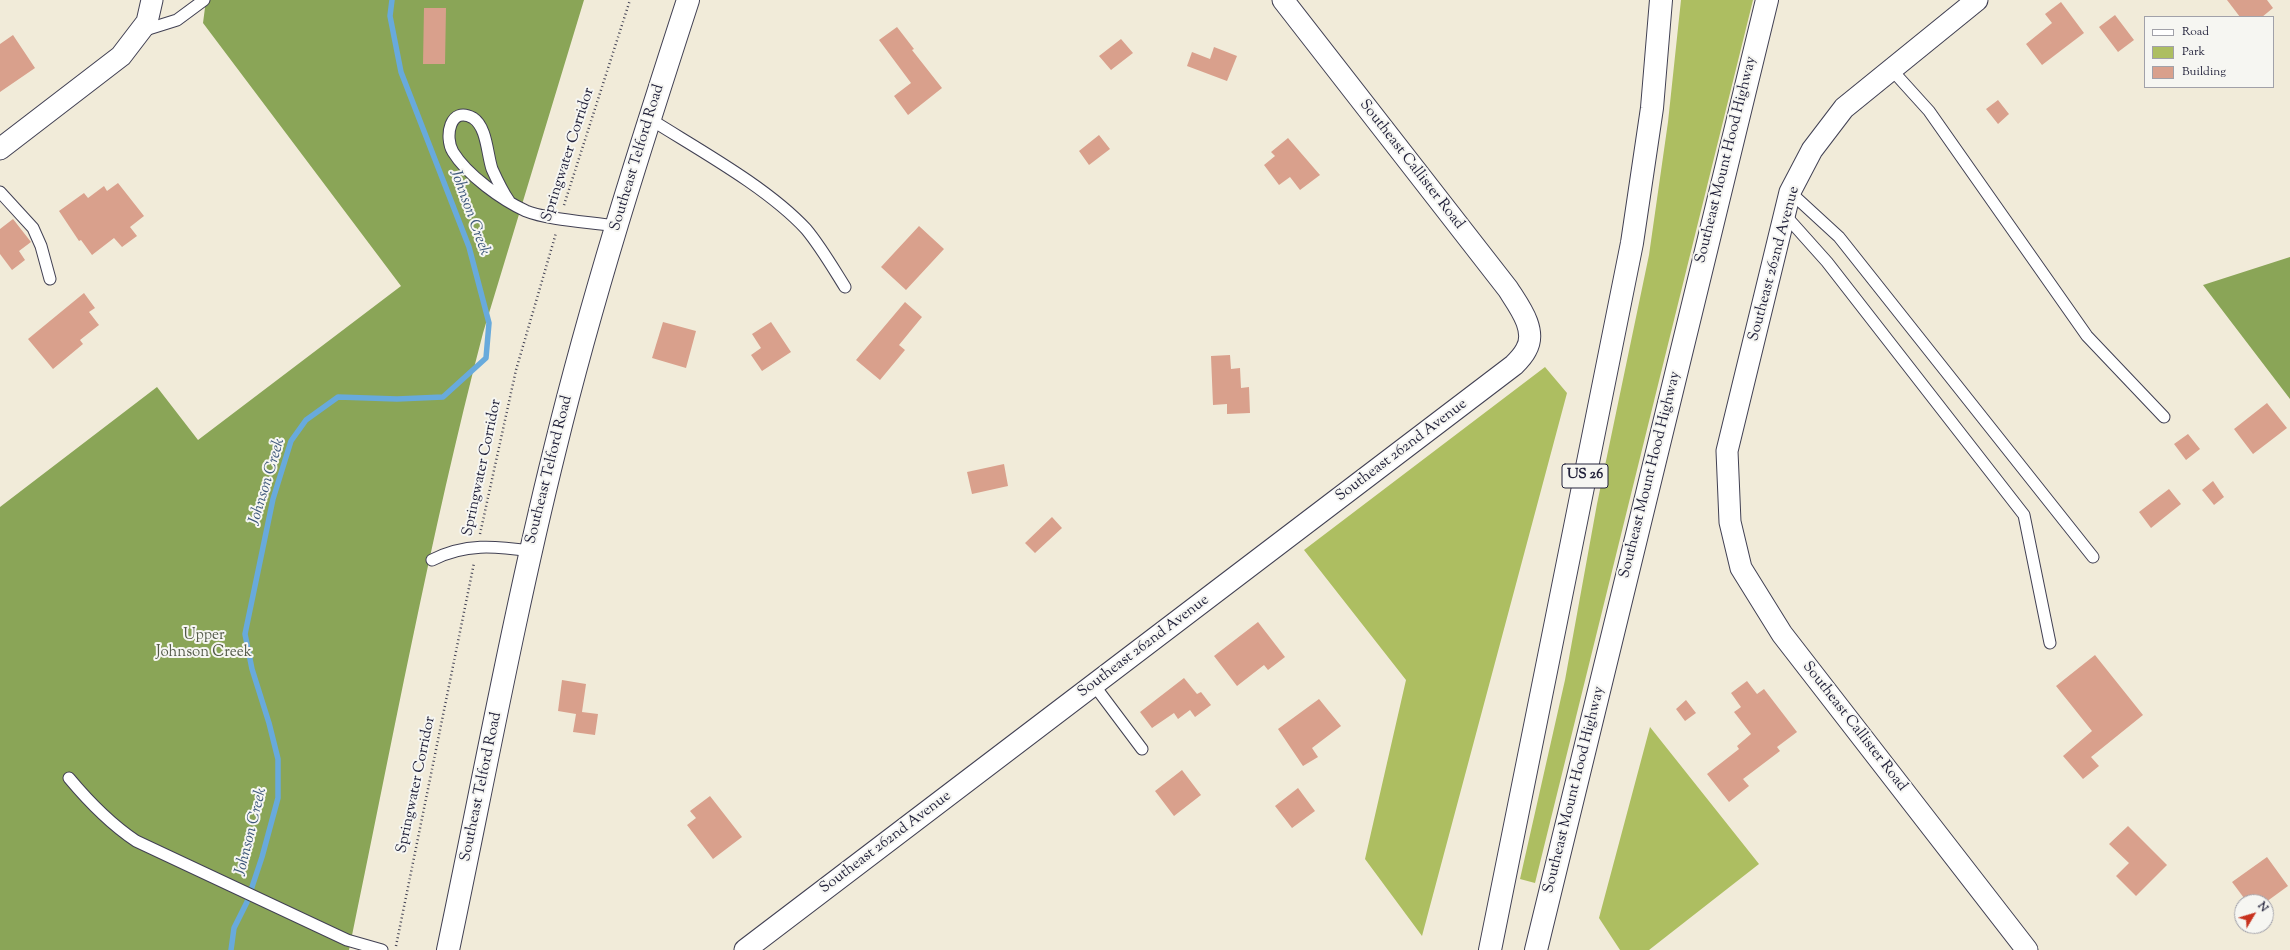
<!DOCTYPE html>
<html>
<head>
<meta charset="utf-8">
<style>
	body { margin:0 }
	#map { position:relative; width:2290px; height:950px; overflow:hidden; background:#f1ebd9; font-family:"Sorts Mill Goudy",serif }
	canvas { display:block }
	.legend { position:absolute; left:2144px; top:16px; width:130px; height:72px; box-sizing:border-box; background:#f6f6f2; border:1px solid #a1a1a9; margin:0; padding:5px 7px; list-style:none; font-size:12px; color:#22223b }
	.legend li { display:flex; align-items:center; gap:8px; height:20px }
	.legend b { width:20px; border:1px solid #a1a1a9 }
	.north { position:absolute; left:2234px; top:894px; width:40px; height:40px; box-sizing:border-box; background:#f6f6f2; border:1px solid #a1a1a9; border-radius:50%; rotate:52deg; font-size:11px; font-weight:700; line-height:16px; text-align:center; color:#22223b }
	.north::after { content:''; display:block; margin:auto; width:14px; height:18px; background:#c8321e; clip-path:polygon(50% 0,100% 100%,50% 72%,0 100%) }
</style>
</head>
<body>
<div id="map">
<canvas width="2290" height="950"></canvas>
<ul class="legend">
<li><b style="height:5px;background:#fff"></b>Road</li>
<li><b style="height:11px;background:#adbe61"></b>Park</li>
<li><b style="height:11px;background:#d9a08c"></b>Building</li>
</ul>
<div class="north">N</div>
</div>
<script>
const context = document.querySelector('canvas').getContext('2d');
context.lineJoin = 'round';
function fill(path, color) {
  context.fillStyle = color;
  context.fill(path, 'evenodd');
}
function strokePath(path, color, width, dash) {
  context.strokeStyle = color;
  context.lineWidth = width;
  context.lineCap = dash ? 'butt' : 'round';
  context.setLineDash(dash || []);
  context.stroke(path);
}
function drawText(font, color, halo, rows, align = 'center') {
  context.font = font + ' "Sorts Mill Goudy",serif';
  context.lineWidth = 4;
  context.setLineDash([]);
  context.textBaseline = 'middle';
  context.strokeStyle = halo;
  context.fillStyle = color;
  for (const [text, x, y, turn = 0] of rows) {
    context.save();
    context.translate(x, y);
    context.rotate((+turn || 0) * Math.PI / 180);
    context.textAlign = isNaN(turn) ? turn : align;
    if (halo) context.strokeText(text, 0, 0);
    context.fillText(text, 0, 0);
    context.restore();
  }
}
const green = new Path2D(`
	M1681 0H1753L1535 883 1520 879 1565 680 1597 504 1649 255 1668 122Z
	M1545 367 1567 393 1422 936 1365 859 1406 680 1304 550Z
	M1650 727 1759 864 1649 950H1620L1599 918Z`);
const forest = new Path2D(`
	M206 0H584L483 333C430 536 392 744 349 950H0V507L157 387 198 440 401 286 203 23Z
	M2290 257V399L2203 285Z`);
const stream = new Path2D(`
	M231 950 234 928 247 902 262 857 278 798V759L269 723 252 669 245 634 273 499 291 441 306 420 338 397 397 399 443 397 486 358 489 323 469 247 401 72 390 16 392 0`);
const building = new Path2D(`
	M2227 0H2267L2273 8 2262 17H2240Z
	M2061 2 2084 33 2042 65 2026 44 2052 23 2045 14Z
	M424 8H446L445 64H423Z
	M2115 15 2134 40 2118 52 2099 27Z
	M897 27 914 49 912 50 942 88 908 115 894 96 911 83 879 40Z
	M13 35 35 68 0 92V44Z
	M1121 39 1133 53 1111 70 1099 56Z
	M1214 47 1237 56 1227 81 1187 66 1192 52 1210 59Z
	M1998 100 2009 114 1998 124 1986 109Z
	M1099 135 1110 149 1089 165 1079 151Z
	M1288 138 1320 175 1300 190 1290 177 1279 185 1264 165 1275 156 1271 152Z
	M118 183 144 216 130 227 137 236 122 247 114 238 92 255 81 240 79 241 59 211 84 193 88 198 104 186 107 191Z
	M13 219 31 242 19 251 25 260 12 270 0 254V229Z
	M919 226 944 249 906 290 881 267Z
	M84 293 95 308 89 312 99 325 80 340 83 344 53 369 28 339Z
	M905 302 922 317 899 345 905 350 880 380 856 360Z
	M663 322 696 331 686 368 652 358Z
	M771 322 791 352 762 371 751 355 761 348 752 334Z
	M1230 355 1231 369 1240 368 1241 388 1249 387 1250 413 1227 414V404L1213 405 1211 356Z
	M2267 403 2287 428 2253 454 2234 429Z
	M2188 434 2200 449 2186 460 2174 444Z
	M1004 464 1008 486 972 494 967 472Z
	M2213 481 2224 497 2214 505 2202 490Z
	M2169 489 2181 504 2151 528 2139 512Z
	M1052 517 1062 528 1035 553 1025 543Z
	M1258 622 1285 657 1268 670 1264 665 1237 686 1214 656Z
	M2095 655 2143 715 2091 757 2099 766 2083 779 2063 756 2092 731 2056 686Z
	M1184 678 1197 694 1201 692 1211 705 1195 717 1190 710 1178 719 1174 713 1152 728 1140 712Z
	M562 680 586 684 582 712 598 714 595 735 573 732 576 714 558 711Z
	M1747 681 1757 694 1764 689 1797 732 1777 747 1780 751 1743 779 1749 786 1729 802 1707 774 1739 749 1737 746 1751 734 1734 712 1741 707 1731 693Z
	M1319 699 1341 726 1312 748 1318 757 1303 766 1278 729Z
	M1686 700 1696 713 1685 721 1676 709Z
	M1182 770 1201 795 1174 816 1155 791Z
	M1298 788 1315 811 1292 828 1275 806Z
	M710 796 742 837 713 859 687 825 696 818 690 811Z
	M2128 826 2167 865 2136 896 2116 876 2129 863 2109 844Z
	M2267 857 2288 886 2266 902H2247L2232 882Z`);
const path = new Path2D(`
	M564 205 630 0
	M480 534 516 370 556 233
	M396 946 474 563`);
const service = new Path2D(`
	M142 31 177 20 204 0
	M1891 69 1929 111 2087 336 2164 417
	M650 119C699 150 767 187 806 229 821 247 833 268 845 287
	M0 192 33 228 41 246 50 279
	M1790 192 1839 237 2093 557
	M509 201C502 191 497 180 492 169 487 154 487 127 473 118 450 105 444 137 453 152 467 175 502 200 526 211 548 220 591 222 616 226
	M1785 215 1827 262 2024 515 2050 643
	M432 560C465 543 495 546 531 551
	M1094 685 1142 749
	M69 778C89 802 109 823 136 841L347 940 382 950`);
const minor = new Path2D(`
	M1977 0 1844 108 1812 150 1790 192 1727 451 1730 522 1741 568 1782 634 2027 950
	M0 149 121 56 147 22 152 0
	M745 950 1514 365C1518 361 1523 356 1526 350 1538 330 1518 305 1508 289L1283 0`);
const tertiary = new Path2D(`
	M448 950C483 783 514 614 555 449 592 297 640 148 688 0`);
const trunk = new Path2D(`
	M1490 950 1632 243 1652 108 1661 0
	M1536 950 1767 0`);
const shields = [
	[1585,476,46]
];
const shieldNames = [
	["US 26",1585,476]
];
const streetNames = [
	["Springwater Corridor",569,155,-72],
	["Southeast Telford Road",638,158,-73],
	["Southeast Mount Hood Highway",1727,160,-76],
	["Southeast Callister Road",1411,165,52],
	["Southeast 262nd Avenue",1775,264,-75],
	["Southeast 262nd Avenue",1402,451,-37],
	["Springwater Corridor",483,468,-78],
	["Southeast Telford Road",550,470,-76],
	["Southeast Mount Hood Highway",1651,475,-76],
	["Southeast 262nd Avenue",1144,647,-37],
	["Southeast Callister Road",1854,727,52],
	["Springwater Corridor",417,785,-78],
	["Southeast Telford Road",482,787,-78],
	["Southeast Mount Hood Highway",1575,790,-76],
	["Southeast 262nd Avenue",886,843,-37]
];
const parkNames = [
	["Upper",204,636],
	["Johnson Creek",204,653]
];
const waterNames = [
	["Johnson Creek",469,213,70],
	["Johnson Creek",268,482,-73],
	["Johnson Creek",252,832,-76]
];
fill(green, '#adbe61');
fill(forest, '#8aa557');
strokePath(stream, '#68aadc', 5.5);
fill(building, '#d9a08c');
strokePath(service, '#414053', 13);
strokePath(minor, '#414053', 23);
strokePath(tertiary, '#414053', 24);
strokePath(trunk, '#414053', 24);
strokePath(path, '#414053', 2.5, [1, 3]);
strokePath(service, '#fff', 11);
strokePath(minor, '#fff', 21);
strokePath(tertiary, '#fff', 22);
strokePath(trunk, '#fff', 22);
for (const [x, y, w] of shields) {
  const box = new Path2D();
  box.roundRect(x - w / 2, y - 12, w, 24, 3);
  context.fillStyle = '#f6f6f2';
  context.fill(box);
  strokePath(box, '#22223b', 1);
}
drawText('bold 14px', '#22223b', null, shieldNames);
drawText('15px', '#22223b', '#f6f6f2', streetNames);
drawText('15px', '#535948', '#f6f6f2', parkNames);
drawText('italic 16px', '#3e587b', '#f6f6f2', waterNames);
</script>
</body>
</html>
